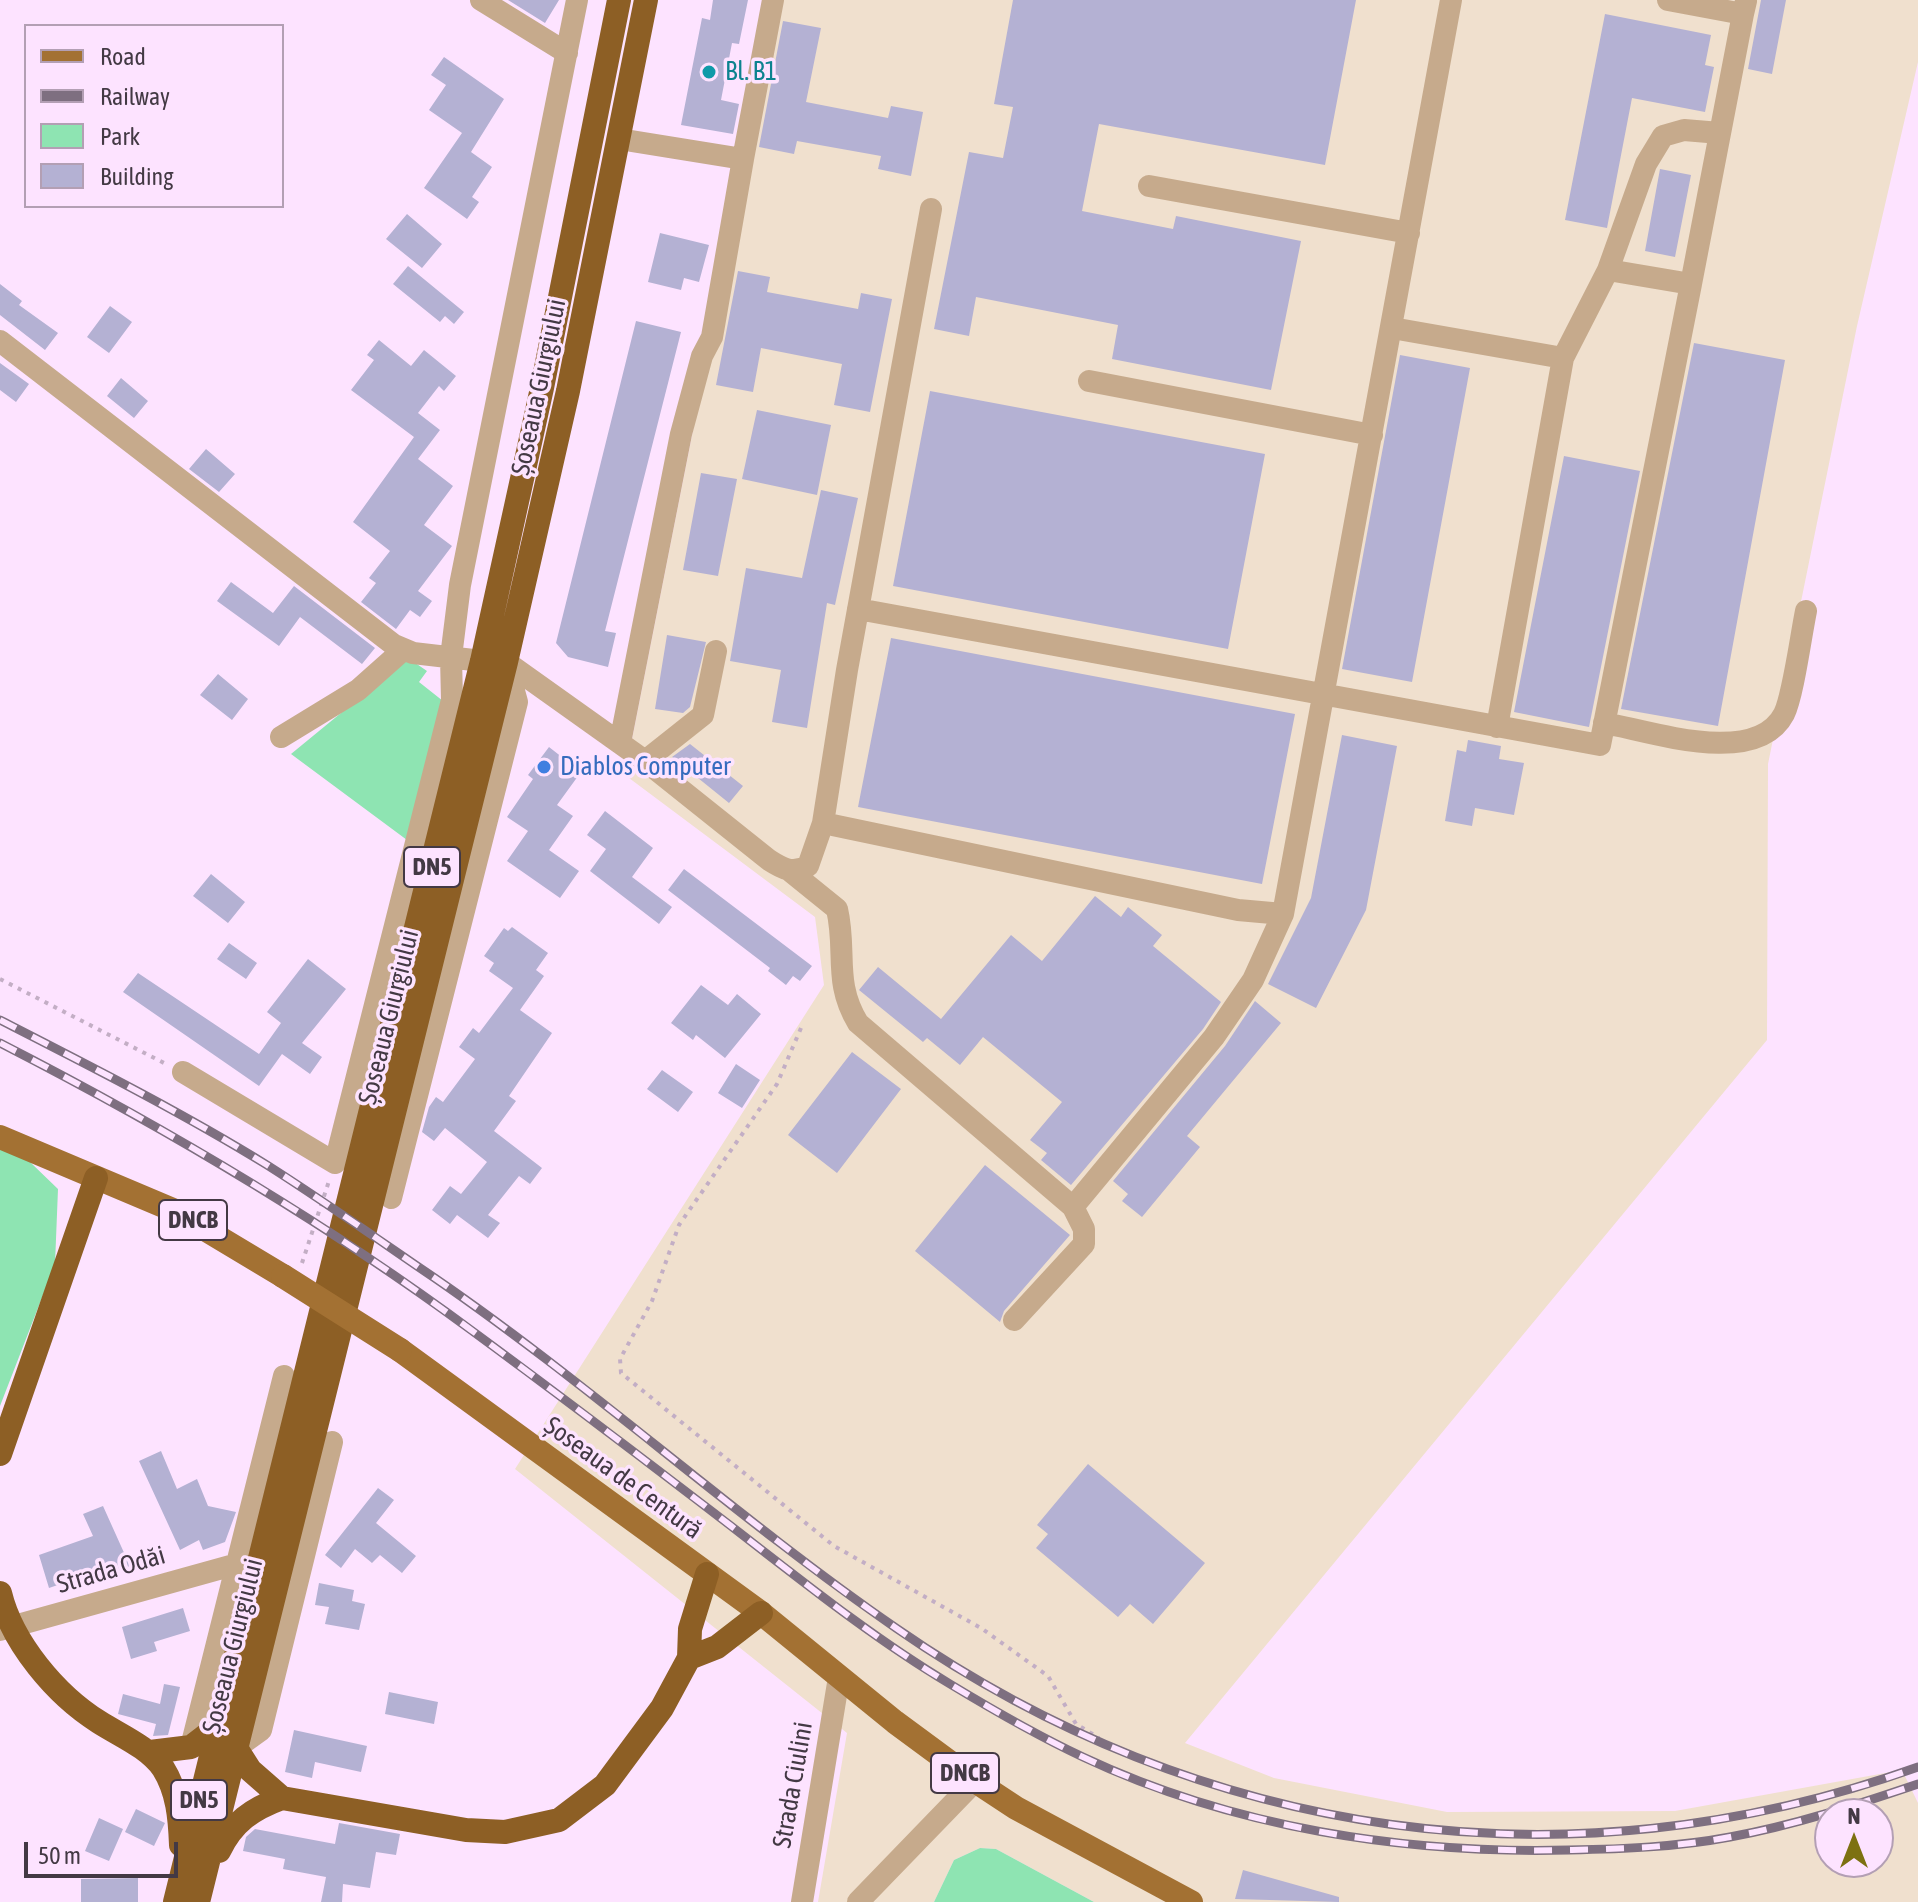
<!DOCTYPE html>
<html>
<head>
<meta charset="utf-8">
<style>
	body { margin:0 }
	#map { position:relative; width:1918px; height:1902px; overflow:hidden; background:#fde3ff; font-family:"Asap Condensed",sans-serif }
	canvas { display:block }
	.legend { position:absolute; left:24px; top:24px; width:260px; height:184px; box-sizing:border-box; background:#fde3ff; border:2px solid #b39fb4; margin:0; padding:10px 14px; list-style:none; font-size:24px; color:#433944 }
	.legend li { display:flex; align-items:center; gap:16px; height:40px }
	.legend b { width:40px; border:2px solid #b39fb4 }
	.north { position:absolute; left:1814px; top:1798px; width:80px; height:80px; box-sizing:border-box; background:#fde3ff; border:2px solid #b39fb4; border-radius:50%; rotate:0deg; font-size:22px; font-weight:700; line-height:32px; text-align:center; color:#433944 }
	.north::after { content:''; display:block; margin:auto; width:28px; height:36px; background:#7d7111; clip-path:polygon(50% 0,100% 100%,50% 72%,0 100%) }
	.scale { position:absolute; left:24px; top:1842px; width:154px; height:36px; box-sizing:border-box; border:4px solid #433944; border-top:0; padding-left:10px; font-size:24px; line-height:28px; white-space:nowrap; color:#433944; -webkit-text-stroke:6px #fde3ff; paint-order:stroke }
</style>
</head>
<body>
<div id="map">
<canvas width="1918" height="1902"></canvas>
<ul class="legend">
<li><b style="height:10px;background:#a37133"></b>Road</li>
<li><b style="height:10px;background:#7e6f80"></b>Railway</li>
<li><b style="height:22px;background:#8ee4b2"></b>Park</li>
<li><b style="height:22px;background:#b4b1d3"></b>Building</li>
</ul>
<div class="north">N</div>
<div class="scale">50 m</div>
</div>
<script>
const context = document.querySelector('canvas').getContext('2d');
context.lineJoin = 'round';
function fill(path, color) {
  context.fillStyle = color;
  context.fill(path, 'evenodd');
}
function strokePath(path, color, width, dash) {
  context.strokeStyle = color;
  context.lineWidth = width;
  context.lineCap = dash ? 'butt' : 'round';
  context.setLineDash(dash || []);
  context.stroke(path);
}
function drawText(font, color, halo, rows, align = 'center') {
  context.font = font + ' "Asap Condensed",sans-serif';
  context.lineWidth = 7;
  context.setLineDash([]);
  context.textBaseline = 'middle';
  context.strokeStyle = halo;
  context.fillStyle = color;
  for (const [text, x, y, turn = 0] of rows) {
    context.save();
    context.translate(x, y);
    context.rotate((+turn || 0) * Math.PI / 180);
    context.textAlign = isNaN(turn) ? turn : align;
    if (halo) context.strokeText(text, 0, 0);
    context.fillText(text, 0, 0);
    context.restore();
  }
}
const industrial = new Path2D(`
	M778 0H1918V62L1857 326 1768 764 1767 1040 1185 1743 1274 1778 1447 1812 1675 1811 1902 1770 1918 1803V1902H1094L996 1849 980 1848 954 1860 934 1902H818L847 1733 515 1469 824 985 815 917 625 775ZM1830 1814H1878V1862H1830Z`);
const green = new Path2D(`
	M408 658 427 671 419 682 443 701 407 840 291 754Z
	M0 1147 30 1162 58 1189 55 1264 0 1406Z
	M980 1848 996 1849 1094 1902H934L954 1860Z`);
const building = new Path2D(`
	M508 0H559L545 23Z
	M713 0H748L739 44 732 43 721 100 739 104 733 134 681 125 702 18 710 20Z
	M1013 0H1356L1325 165 1099 124 1082 211 1173 229 1176 216 1301 241 1271 390 1112 359 1118 325 976 297 969 336 934 329 969 152 1003 158 1013 107 994 104Z
	M1761 0H1786L1772 74 1748 69Z
	M1605 14 1711 35 1705 65 1714 67 1705 112 1632 98 1607 228 1565 220Z
	M783 21 821 28 806 102 888 118 891 106 923 112 911 176 878 169 881 156 797 141 794 154 759 147Z
	M444 57 504 99 471 152 492 167 472 197 479 202 467 219 424 188 462 133 429 110 446 85 431 75Z
	M1660 169 1691 175 1675 257 1645 251Z
	M407 214 442 244 422 268 386 239Z
	M660 233 709 245 699 282 684 278 681 290 648 282Z
	M408 266 464 312 454 324 445 316 440 322 393 284Z
	M738 271 770 277 767 292 858 309 861 293 892 299 870 412 834 405 842 364 761 348 753 392 716 385Z
	M0 284 22 301 19 305 58 333 45 350 0 315Z
	M110 306 132 322 109 353 87 337Z
	M636 321 681 332 605 631 616 633 608 667 568 657 556 643Z
	M379 340 411 366 424 350 456 376 444 391 439 386 418 413 440 430 418 459 453 486 424 525 452 546 418 591 432 601 420 617 410 610 396 629 361 602 376 583 369 578 390 551 353 522 414 437 351 390 374 360 367 355Z
	M1694 343 1785 360 1718 726 1621 709Z
	M1400 355 1470 368 1412 682 1342 669Z
	M0 363 29 384 16 402 0 390Z
	M121 378 148 401 134 418 107 396Z
	M930 391 1265 454 1228 649 893 586Z
	M757 410 831 425 817 495 742 479Z
	M206 449 235 474 219 492 189 469Z
	M1564 456 1640 471 1589 727 1514 712Z
	M701 473 737 479 718 576 683 570Z
	M821 490 858 498 835 605 827 603 807 728 772 722 781 670 730 661 746 568 802 578Z
	M231 582 273 613 294 586 375 648 362 664 300 617 279 646 217 601Z
	M667 635 706 642 690 707 683 713 655 709Z
	M891 638 1295 714 1262 884 858 807Z
	M218 674 248 699 232 720 200 695Z
	M1342 735 1397 746 1366 910 1316 1008 1268 984 1311 898Z
	M1468 740 1501 746 1499 759 1524 763 1514 815 1475 808 1472 826 1445 821 1457 750 1466 752Z
	M690 744 743 786 729 803 672 757Z
	M549 747 581 772 557 805 573 816 549 850 579 871 560 898 507 861 528 831 507 817 533 779 528 775Z
	M605 811 653 848 632 877 672 907 659 924 590 871 606 849 587 835Z
	M684 869 812 966 800 981 793 976 786 985 768 971 770 968 668 890Z
	M211 874 245 902 228 923 193 896Z
	M1095 896 1121 917 1128 907 1162 935 1153 946 1221 1002 1203 1029 1071 1185 1041 1160 1047 1153 1030 1140 1062 1102 983 1037 960 1065 927 1038 923 1042 859 990 878 967 941 1019 1011 935 1042 961Z
	M512 927 548 953 536 970 544 976 520 1010 552 1033 509 1096 516 1101 494 1131 542 1168 530 1184 519 1176 488 1215 500 1223 488 1238 457 1215 450 1224 432 1210 450 1186 461 1194 487 1162 445 1128 434 1141 422 1132 429 1107 436 1097 443 1102 475 1059 459 1047 473 1028 479 1033 513 988 489 971 494 963 484 956 504 928 508 931Z
	M229 943 257 963 246 979 217 959Z
	M308 959 346 989 302 1043 322 1057 310 1074 282 1054 259 1086 123 992 138 973 259 1054 281 1023 267 1012Z
	M701 985 728 1005 737 994 761 1014 725 1058 696 1035 693 1040 671 1023Z
	M1255 1001 1281 1023 1187 1136 1200 1147 1142 1217 1122 1201 1128 1194 1113 1181 1225 1046Z
	M852 1052 901 1089 837 1173 788 1135Z
	M736 1064 760 1080 742 1108 718 1093Z
	M662 1070 693 1092 678 1112 647 1089Z
	M985 1165 1070 1235 1004 1311 1000 1322 915 1251Z
	M161 1451 177 1489 197 1479 208 1506 236 1512 225 1542 203 1550 199 1540 180 1550 139 1461Z
	M1088 1464 1205 1563 1153 1624 1130 1604 1118 1617 1036 1548 1048 1534 1037 1525Z
	M378 1488 394 1500 376 1523 416 1556 402 1573 380 1555 372 1563 355 1549 341 1568 325 1555Z
	M103 1506 130 1566 110 1574 107 1568 49 1588 39 1555 93 1536 83 1514Z
	M319 1583 354 1590 352 1601 365 1604 359 1630 325 1624 329 1607 315 1605Z
	M183 1608 190 1631 154 1642 157 1651 131 1659 122 1627Z
	M164 1684 180 1687 168 1735 153 1736 156 1724 118 1714 123 1694 160 1704Z
	M389 1692 438 1702 434 1724 385 1714Z
	M294 1730 367 1746 361 1772 315 1762 312 1778 285 1772Z
	M136 1809 165 1823 154 1846 125 1832Z
	M99 1818 123 1829 109 1861 85 1851Z
	M339 1823 400 1834 396 1855 376 1852 370 1888 343 1884 342 1902H321L326 1877 283 1869 285 1859 243 1851 246 1837 255 1829 335 1844Z
	M1243 1870 1339 1897V1902L1235 1899Z
	M138 1878V1902H81V1879Z`);
const path = new Path2D(`
	M0 979 166 1064
	M801 1028 777 1084 679 1225 652 1301 620 1359 621 1373 834 1546 981 1628 1048 1676 1076 1724 1099 1738
	M302 1263 329 1181`);
const minor = new Path2D(`
	M481 0 567 53
	M1668 0 1743 14 1746 1
	M619 139 743 159 712 337 702 356 681 434 620 743
	M743 159 773 0
	M1149 186 1409 233
	M1608 270 1691 284 1743 14
	M1392 328 1563 358
	M0 341 394 645 413 653 482 661
	M1089 381 1372 435
	M858 609 1600 745 1691 284
	M506 662 645 761 769 860C783 869 792 874 808 866L823 823 847 670 931 209
	M1604 723C1650 731 1756 768 1784 714 1793 696 1801 635 1806 611
	M1497 727 1563 358 1608 270 1646 164 1663 136 1684 130 1720 133
	M281 737 358 690 403 650
	M645 761 703 715 716 651
	M823 823 1238 910 1283 914
	M790 871 837 909C847 952 833 982 858 1023L1073 1207 1084 1229V1244L1014 1320
	M183 1072 335 1163 452 700 451 657 460 585 577 0
	M391 1198 517 702 506 662
	M1073 1207 1214 1037 1253 980 1283 914 1451 0
	M0 1630 237 1564
	M191 1747 284 1376
	M236 1748 261 1730 332 1442
	M802 1902 839 1677
	M858 1902 975 1781`);
const major = new Path2D(`
	M0 1137 173 1210 283 1276
	M400 1350 761 1613 895 1722 975 1781 1016 1808 1191 1902`);
const highway = new Path2D(`
	M0 1454 96 1178
	M0 1593C12 1643 56 1695 99 1722 121 1736 148 1747 163 1768 178 1792 180 1818 181 1845
	M689 1658 717 1647 761 1613
	M236 1748 250 1770 282 1798 466 1830 505 1832 559 1820 605 1785 662 1708 689 1658 690 1629 707 1574
	M150 1752 191 1747 217 1727
	M219 1851C233 1822 252 1809 282 1798
	M175 1902 482 661 542 388 619 0
	M198 1902 506 662 568 391 646 0`);
const rail = new Path2D(`
	M0 1020C90 1066 181 1112 267 1165 319 1198 369 1233 420 1268 585 1379 732 1515 896 1628 1202 1840 1567 1893 1918 1767
	M0 1043C164 1127 322 1220 471 1330 558 1394 645 1460 731 1526 802 1581 873 1638 950 1684 993 1710 1038 1736 1083 1757 1234 1828 1404 1854 1569 1850 1623 1849 1677 1847 1730 1837 1795 1825 1856 1805 1918 1784`);
const majorBridge = new Path2D(`
	M283 1276 400 1350`);
const markers = [
	[709,72,8,"#0f9aa8"],
	[544,767,8,"#3f7fe0"]
];
const shields = [
	[432,867,56],
	[193,1220,68],
	[965,1773,68],
	[199,1800,56]
];
const shieldNames = [
	["DN5",432,867],
	["DNCB",193,1220],
	["DNCB",965,1773],
	["DN5",199,1800]
];
const cultureNames = [
	["Bl. B1",725,72]
];
const streetNames = [
	["Șoseaua Giurgiului",539,387,-78],
	["Șoseaua Giurgiului",389,1017,-76],
	["Șoseaua de Centură",623,1478,36],
	["Strada Odăi",111,1570,-16],
	["Șoseaua Giurgiului",233,1646,-76],
	["Strada Ciulini",793,1785,-80]
];
const shopNames = [
	["Diablos Computer",560,767]
];
fill(industrial, '#f0e0ce');
fill(green, '#8ee4b2');
fill(building, '#b4b1d3');
strokePath(path, '#c3aec5', 4, [4, 6]);
strokePath(minor, '#c6aa8c', 22);
strokePath(major, '#a37133', 24);
strokePath(highway, '#8d5f25', 24);
strokePath(rail, '#7e6f80', 9);
strokePath(rail, '#fde3ff', 6, [18]);
strokePath(majorBridge, '#a37133', 24);
for (const [x, y, r, color] of markers) {
  const dot = new Path2D();
  dot.arc(x, y, r, 0, 2 * Math.PI);
  context.fillStyle = color;
  context.fill(dot);
  strokePath(dot, '#fde3ff', 3);
}
for (const [x, y, w] of shields) {
  const box = new Path2D();
  box.roundRect(x - w / 2, y - 20, w, 40, 6);
  context.fillStyle = '#fde3ff';
  context.fill(box);
  strokePath(box, '#433944', 2);
}
drawText('bold 24px', '#433944', null, shieldNames);
drawText('26px', '#0d838f', '#fde3ff', cultureNames, 'left');
drawText('26px', '#433944', '#fde3ff', streetNames);
drawText('26px', '#366cbe', '#fde3ff', shopNames, 'left');
</script>
</body>
</html>
